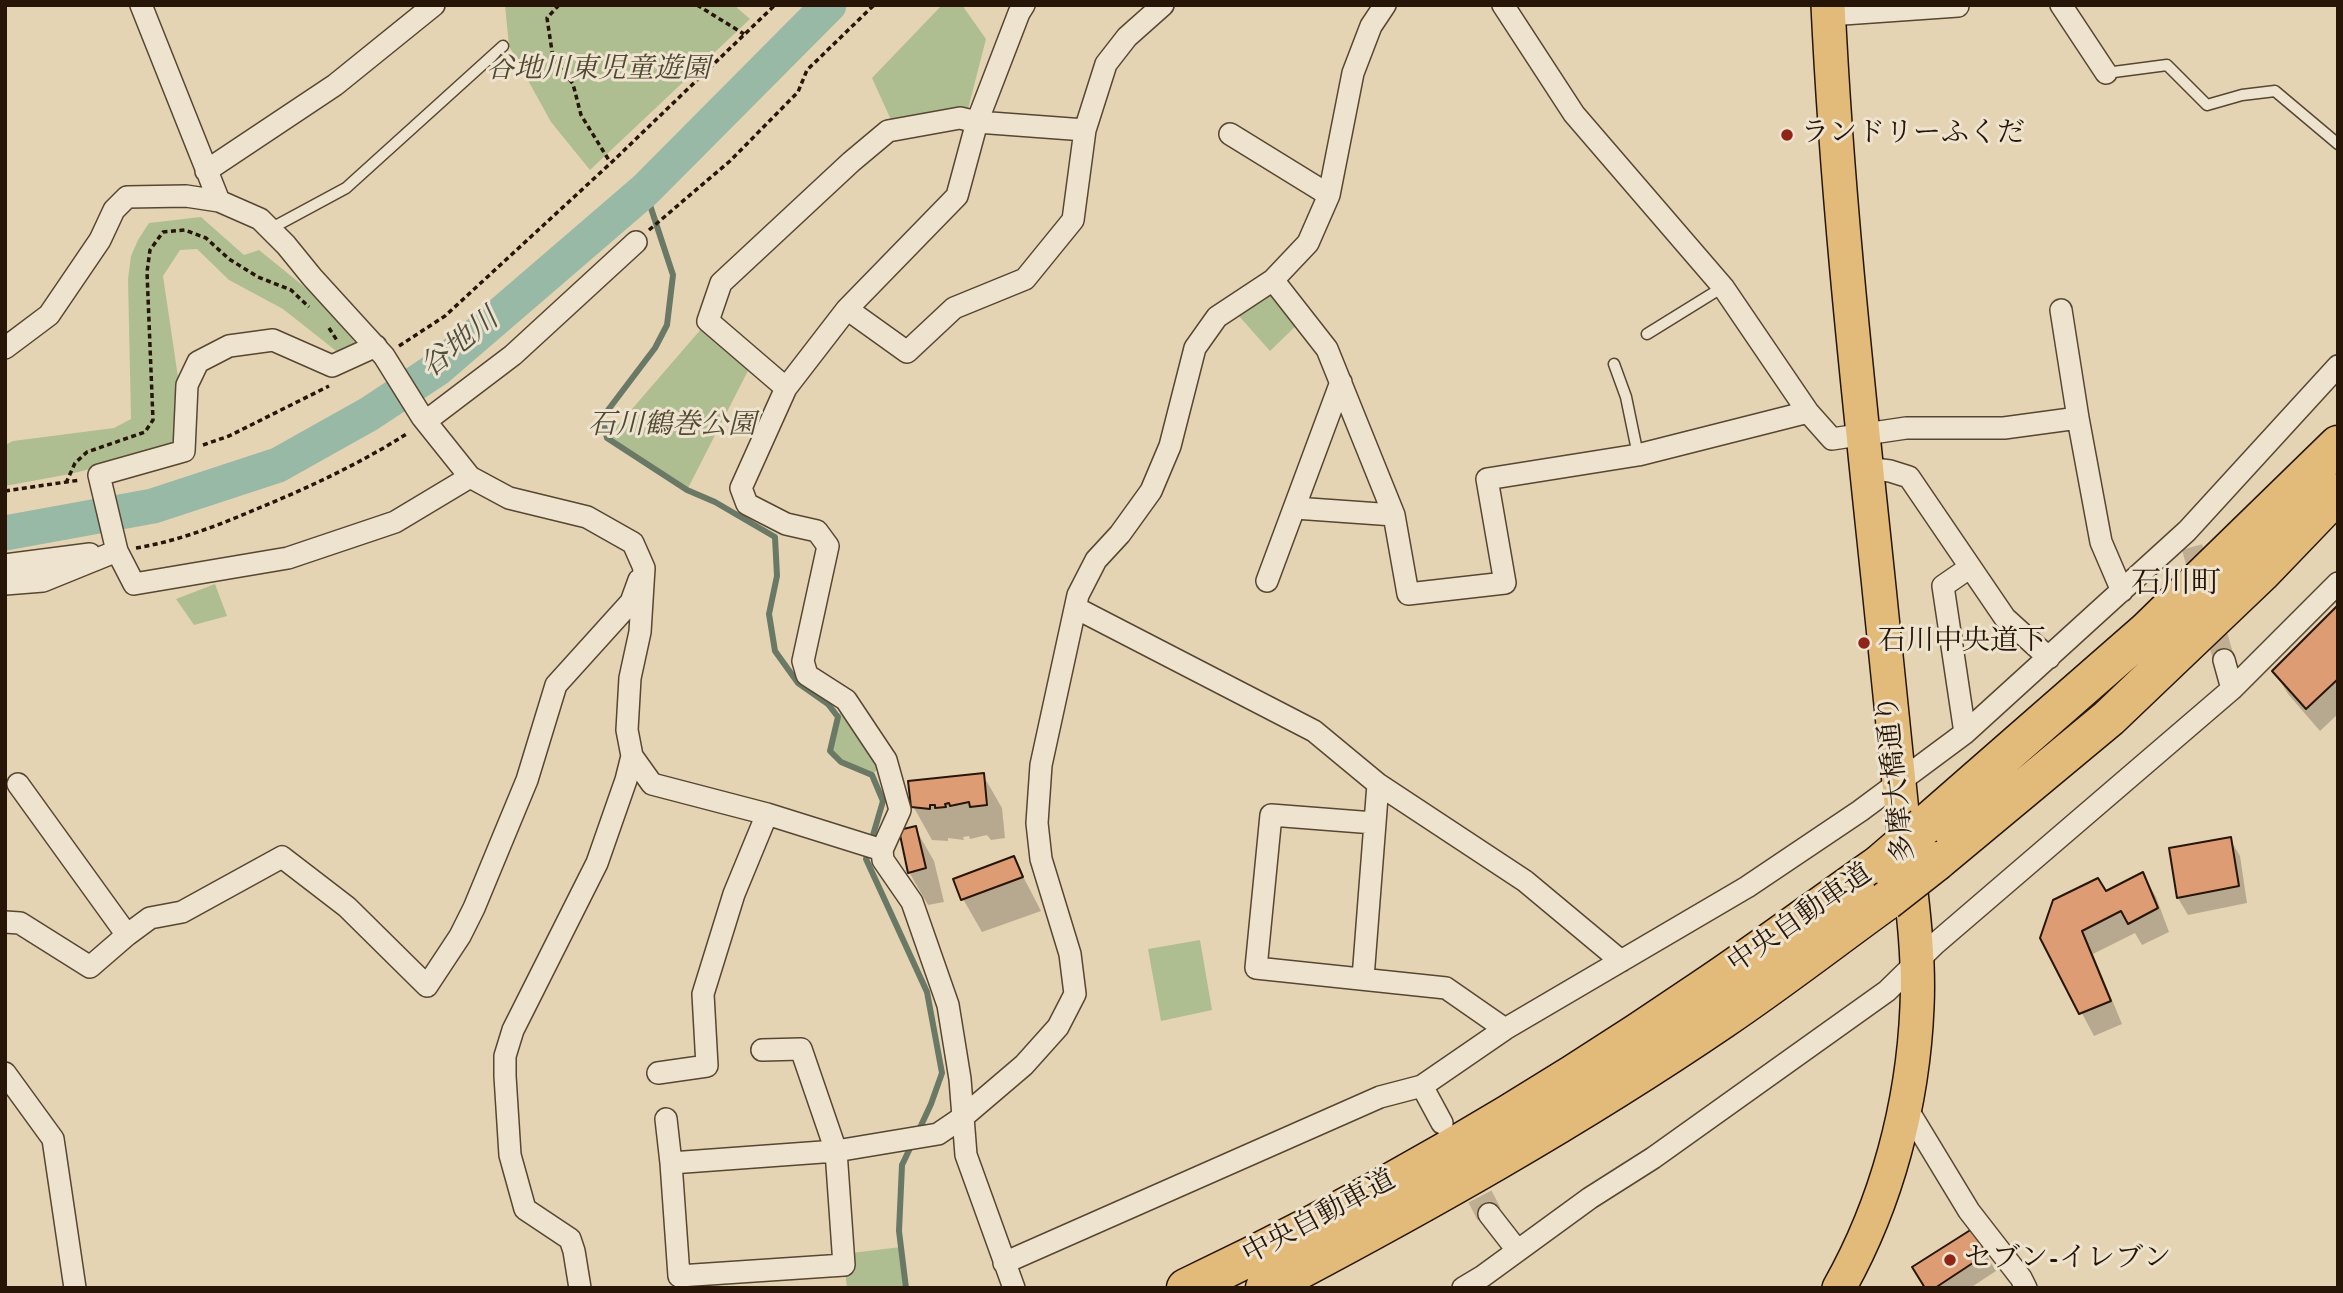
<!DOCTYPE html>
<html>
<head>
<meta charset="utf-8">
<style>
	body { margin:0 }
	#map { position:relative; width:2343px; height:1293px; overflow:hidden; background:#e5d4b3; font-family:"IM FELL DW Pica",serif }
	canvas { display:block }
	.frame { position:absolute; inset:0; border:7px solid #271607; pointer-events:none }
</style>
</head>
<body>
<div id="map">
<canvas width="2343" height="1293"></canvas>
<div class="frame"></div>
</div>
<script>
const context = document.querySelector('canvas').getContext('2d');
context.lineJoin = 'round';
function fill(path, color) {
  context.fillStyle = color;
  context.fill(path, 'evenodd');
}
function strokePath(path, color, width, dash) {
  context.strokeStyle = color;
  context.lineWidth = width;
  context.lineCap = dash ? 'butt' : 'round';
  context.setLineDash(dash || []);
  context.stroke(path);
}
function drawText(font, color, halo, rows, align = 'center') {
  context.font = font + ' "IM FELL DW Pica","Noto Serif JP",serif';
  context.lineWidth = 6;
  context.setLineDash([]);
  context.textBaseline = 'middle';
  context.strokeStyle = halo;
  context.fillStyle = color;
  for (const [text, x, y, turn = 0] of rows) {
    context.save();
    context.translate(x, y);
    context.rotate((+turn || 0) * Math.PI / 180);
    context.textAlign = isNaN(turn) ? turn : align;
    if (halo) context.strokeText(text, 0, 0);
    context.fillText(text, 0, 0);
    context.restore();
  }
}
const green = new Path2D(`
	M505 5H734L750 19 590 170 551 122 509 46Z
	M942 5H962L986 39 968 109 891 120 872 78Z
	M201 217 244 255 259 250 312 293 358 346 340 354 283 309 229 280 197 249 180 250 163 276 178 377 177 436 167 450 70 474 5 486V445L13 441 114 428 131 419 128 279 131 256 138 240 149 223Z
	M1273 280 1303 319 1270 351 1231 307Z
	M708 321 753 361 687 490 607 438Z
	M215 584 227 616 194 625 176 599Z
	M846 700 886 760 872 775 841 762 830 751 838 717Z
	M1200 940 1212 1010 1161 1021 1148 949Z
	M901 1247 906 1288H847L843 1254Z`);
const shadow = new Path2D(`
	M2338 608V714L2320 731 2288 694 2275 672Z
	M983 775 1002 808 1005 838 991 840 987 835 970 839 969 836 963 837 964 840 948 838V841L932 840 913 806Z
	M915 828 934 861 944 902 928 905 909 872Z
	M2230 839 2240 856 2247 903 2188 915 2178 898Z
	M1014 859 1041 911 982 932 963 899Z
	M2143 874 2156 897 2169 932 2142 945 2135 933 2093 954 2122 1024 2094 1036 2042 938 2105 893Z
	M1972 1232 1996 1271 1970 1288H1926Z`);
const stream = new Path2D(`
	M645 190 673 275 667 325 655 348 602 418 607 438 687 490 715 502 775 537 777 576 769 614 775 651 798 683 828 704 838 717 830 751 841 762 872 775 883 801 866 859 927 992 942 1073 931 1104 918 1132
	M906 1288 899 1231 902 1165 913 1142`);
const river = new Path2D(`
	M5 533 153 506 278 465 369 414 437 369 645 190 829 5`);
const building = new Path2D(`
	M2338 605V679L2306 709 2272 671Z
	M984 773 987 805 970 807 969 802 950 806 949 803 945 804 946 807 935 808V805H930V809L911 807 908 781Z
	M916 826 926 868 908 873 899 830Z
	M2231 837 2239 886 2177 898 2169 848Z
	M1014 856 1023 877 961 900 953 879Z
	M2143 872 2158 908 2128 924 2121 911 2082 931 2111 1001 2079 1014 2040 938 2053 900 2098 878 2106 891Z
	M1972 1229 1988 1253 1935 1288H1925L1912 1267Z`);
const minorTunnel = new Path2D(`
	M2192 547 2224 660`);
const tertiaryTunnel = new Path2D(`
	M1462 1162 1489 1214`);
const path = new Path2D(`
	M559 5 547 18 553 58 573 84 581 115 610 162
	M697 5 744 34
	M649 230 730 161 798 92 807 70 874 5
	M329 328 338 342
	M399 346 445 316 613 161 775 5
	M203 445 229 436 329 386
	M66 483 75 463 87 452 145 432 153 420 147 272 150 250 163 232 185 230 206 238 229 259 258 277 291 290 309 307
	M5 491 80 480
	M136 548C179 541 219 525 259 508 310 487 361 463 408 433`);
const service = new Path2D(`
	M2106 73 2167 65 2207 105 2242 95 2275 91 2338 144
	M270 229 346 188 503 46
	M1647 334 1723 287
	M1614 364 1626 397 1638 455`);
const minor = new Path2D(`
	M141 5 219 201 260 219 286 245 312 277 384 356 422 417 470 477 509 498 587 517 633 543 644 568 640 632 630 678 627 730 632 756 626 780 597 863 513 1030 505 1056V1076L510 1155 525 1209 570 1239 574 1251 580 1288
	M1503 5 1574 114 1723 287 1808 412 1832 439 1906 428H2004L2078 418 2101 542 2122 591
	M2061 5 2106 73
	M1829 15 1958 6
	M1230 134 1329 195
	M206 171 335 85 434 5
	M1273 280 1327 349 1394 515 1408 594 1505 583 1487 479 1638 455 1808 412
	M847 309 907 352 954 308 1025 279 1073 220 1085 130 1106 64 1127 37 1163 5
	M2061 310 2078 418
	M376 346 332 366 273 340 229 346 198 362 187 385 184 451 99 475 117 551 134 584 288 558 395 522 470 477
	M5 348 49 315 100 240 114 210 127 197 186 196 219 201
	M786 388 708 321 721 283 851 162 888 131 960 118 977 122 1085 130
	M426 421 513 355 636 242
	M1866 468 1890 471 1909 477 2005 618 2049 658
	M1295 508 1394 515
	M5 565 90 554
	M1267 581 1341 382
	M5 584 43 581 117 551
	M1076 608 1314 731 1378 784 1525 881 1621 961
	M2224 660 2232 689
	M1965 733 1943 586 1969 568
	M632 756 652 784 767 814 882 850
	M18 784 127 935
	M1374 823 1271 815 1256 968 1446 988 1505 1029
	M5 922 20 923 90 967 127 935 150 918 182 912 282 857 347 907 427 986 460 936 474 908 527 780 556 685 631 602 639 580
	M1363 978 1378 784
	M5 1073 53 1139 75 1288
	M658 1073 707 1066 703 994 734 894 767 814
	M1422 1086 1442 1123
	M1906 1107 1969 1211 2021 1278 2026 1288
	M666 1119 671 1163 679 1276 844 1265 836 1151 801 1049 762 1050
	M671 1163 836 1151 938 1134 963 1117 1024 1065 1058 1027 1075 994 1070 954 1041 859 1037 823 1041 765 1078 595 1096 560 1120 534 1151 491 1170 446 1195 348 1217 317 1273 280 1308 243 1329 195 1353 73 1371 26 1385 5
	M1489 1214 1517 1250
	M1004 1263 1380 1097 1422 1086 1505 1029 1747 887 1860 811 1965 733 2187 531 2338 366
	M1014 1288 966 1155 960 1079 948 1005 912 902 883 860 882 850 900 810 886 760 846 700 807 675 803 661 828 546 817 531 786 524 747 504 741 488 786 388 847 309 957 196 977 122 1019 13 1024 5
	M1463 1288 1483 1276 1590 1198 1653 1158 1887 991 1935 944 2232 689 2338 583`);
const primary = new Path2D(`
	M1828 5C1837 197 1858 387 1878 578 1886 656 1894 734 1902 812 1908 876 1920 942 1917 1007 1913 1104 1887 1203 1839 1288`);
const motorway = new Path2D(`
	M1924 826 2147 631 2338 445
	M1937 861 2109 718 2261 573 2338 493
	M1186 1288C1366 1203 1539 1101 1703 989 1763 949 1821 905 1880 864
	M1265 1288C1421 1206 1576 1119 1723 1019 1778 982 1832 940 1886 901`);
const motorwayBridge = new Path2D(`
	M1880 864 1924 826
	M1886 901 1937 861`);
const markers = [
	[1787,135,7,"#8f2418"],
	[1864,643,7,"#8f2418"],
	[1950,1260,7,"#8f2418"]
];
const parkNames = [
	["谷地川東児童遊園",598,71],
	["石川鶴巻公園",672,427]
];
const poiNames = [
	["ランドリーふくだ",1801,135],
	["石川中央道下",1878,643],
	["セブン-イレブン",1964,1260]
];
const streetNames = [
	["多摩大橋通り",1898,778,-96],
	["中央自動車道",1801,920,-35],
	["中央自動車道",1320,1219,-28]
];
const waterNames = [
	["谷地川",461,345,-39]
];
const neighbourhoodNames = [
	["石川町",2176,586]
];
fill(green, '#afbe91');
fill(shadow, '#0003');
strokePath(stream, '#6a7866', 6);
strokePath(river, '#97b9a6', 35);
fill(building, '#de9c74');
strokePath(building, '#271607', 2);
strokePath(minorTunnel, '#bfae91', 21, [21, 10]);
strokePath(tertiaryTunnel, '#bfae91', 26, [26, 13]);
strokePath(service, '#564632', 13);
strokePath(minor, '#564632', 24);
strokePath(primary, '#271607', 36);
strokePath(motorway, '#271607', 41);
strokePath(path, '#271607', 3.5, [5, 3.5]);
strokePath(service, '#eee3ce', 10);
strokePath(minor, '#eee3ce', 21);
strokePath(primary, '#e2ba7a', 33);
strokePath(motorway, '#e2ba7a', 38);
strokePath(motorwayBridge, '#271607', 41, []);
strokePath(motorwayBridge, '#e2ba7a', 38);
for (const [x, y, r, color] of markers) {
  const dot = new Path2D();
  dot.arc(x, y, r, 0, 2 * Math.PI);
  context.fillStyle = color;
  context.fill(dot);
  strokePath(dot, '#eee3ce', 2.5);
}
drawText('italic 28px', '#504830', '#eee3ce', parkNames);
drawText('28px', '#271607', '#eee3ce', poiNames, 'left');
drawText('28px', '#271607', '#eee3ce', streetNames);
drawText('italic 30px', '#4e4f3f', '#eee3ce', waterNames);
drawText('30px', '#271607', '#eee3ce', neighbourhoodNames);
</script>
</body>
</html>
